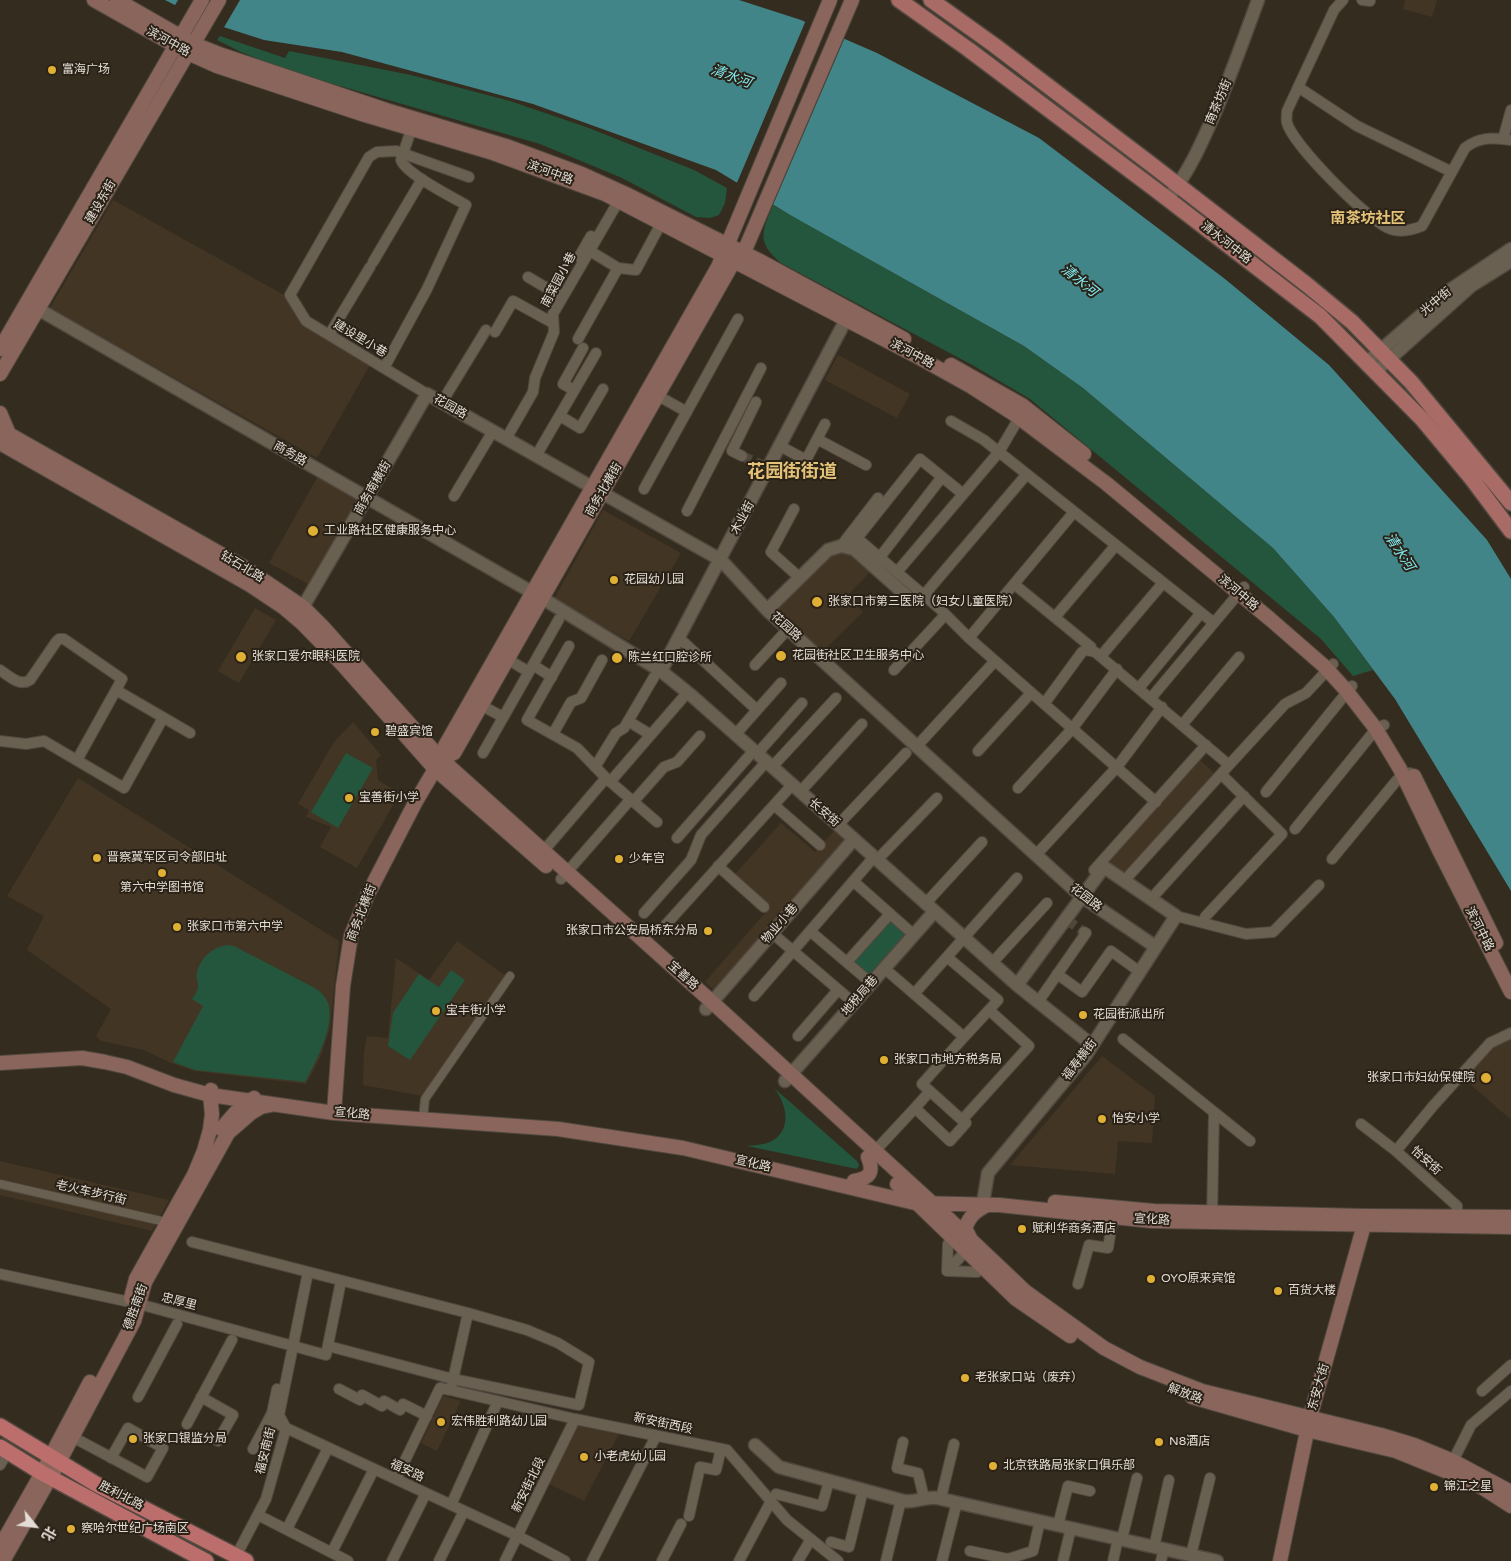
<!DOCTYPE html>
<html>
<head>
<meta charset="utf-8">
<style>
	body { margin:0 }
	#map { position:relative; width:1511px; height:1561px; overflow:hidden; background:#352c20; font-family:"Varela Round","Noto Sans SC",sans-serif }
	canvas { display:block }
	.north { position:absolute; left:10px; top:1501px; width:50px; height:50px; -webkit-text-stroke:4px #2b2217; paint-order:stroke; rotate:119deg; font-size:14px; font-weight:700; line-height:20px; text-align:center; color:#e3ddd5 }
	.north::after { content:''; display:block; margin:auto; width:18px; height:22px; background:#e3ddd5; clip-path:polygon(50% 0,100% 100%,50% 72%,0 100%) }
</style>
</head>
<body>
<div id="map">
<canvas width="1511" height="1561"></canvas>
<div class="north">北</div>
</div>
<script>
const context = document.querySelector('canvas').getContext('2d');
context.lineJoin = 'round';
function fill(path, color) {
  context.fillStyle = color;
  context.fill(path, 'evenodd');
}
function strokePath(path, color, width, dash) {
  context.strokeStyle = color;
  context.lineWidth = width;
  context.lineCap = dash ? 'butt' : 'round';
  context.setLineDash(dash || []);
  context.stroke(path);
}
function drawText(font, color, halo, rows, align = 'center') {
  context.font = font + ' "Varela Round","Noto Sans SC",sans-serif';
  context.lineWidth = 4;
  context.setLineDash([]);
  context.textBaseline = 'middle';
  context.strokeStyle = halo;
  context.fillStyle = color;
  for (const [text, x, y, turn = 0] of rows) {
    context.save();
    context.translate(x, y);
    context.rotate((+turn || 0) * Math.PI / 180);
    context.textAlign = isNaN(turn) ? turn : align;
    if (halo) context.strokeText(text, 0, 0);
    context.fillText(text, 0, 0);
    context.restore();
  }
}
const built = new Path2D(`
	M1405 0H1437L1432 17 1403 9Z
	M113 200 286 296 301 324 370 365 317 458 50 308Z
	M838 355 910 394 897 418 825 380Z
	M318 476 358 499 310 585 269 563Z
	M603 510 681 553 629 641 554 599Z
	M837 548H844L871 571 847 596 863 612 822 652 776 608Z
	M255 608 276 620 239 683 218 671Z
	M353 722 381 755 376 760 378 780 400 793 357 868 320 847 331 827 306 817 309 810 298 804 334 742Z
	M1200 760 1214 773 1123 874 1109 861Z
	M78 778 339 941 330 1028 320 1058 306 1084 194 1071 171 1063 144 1050 101 1041 96 1036 111 1009 27 950 44 916 7 896Z
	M781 823 815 852 834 831 847 842 716 992 705 982 771 906 735 874Z
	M457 941 506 976 423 1096 363 1085 364 1052 367 1036 388 1038 396 958 429 980Z
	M1511 1037V1117L1509 1118 1462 1077 1491 1044Z
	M1102 1056 1155 1096 1152 1143 1118 1141 1115 1174 1010 1165Z
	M0 1161 169 1200 152 1231 0 1195Z
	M443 1396 461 1401 437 1451 421 1443Z
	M576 1422 621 1430 584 1501 547 1483Z`);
const green = new Path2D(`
	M220 36 285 58 289 51 411 75 510 101 589 128 694 170 727 188 725 203 719 215 710 218 696 217 622 178 540 144 285 70 241 52 217 40Z
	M773 205 1024 346 1083 388 1273 548 1334 617 1373 670 1353 676 1321 639 1030 399 974 366 781 263C756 242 762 232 773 205Z
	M346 753 373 768 338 828 311 812Z
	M890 917 910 935 871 979 851 961Z
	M227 945 234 946 315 988C321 992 325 996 328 1003 336 1024 315 1064 305 1082L195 1070 173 1062 203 1006 192 999C194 996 197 992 198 988 199 983 195 978 197 973 200 958 213 947 227 945Z
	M451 970 465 980 410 1060 388 1046 393 1013 419 974 439 987Z
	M774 1088 857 1161 859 1165 857 1169 747 1146C755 1145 763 1145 770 1142 793 1131 787 1104 774 1088Z`);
const water = new Path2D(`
	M165 0H739L801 20 877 53 1039 138 1225 279 1329 365 1487 540 1511 579V891L1395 699 1334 617 1273 548 1083 388 1024 346 792 216 716 170 533 104 342 52 264 40 211 23Z`);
const pier = new Path2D(`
	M178 0H240L223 29 210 25 174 7Z
	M806 20 845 37 772 207 736 185Z`);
const minorTunnel = new Path2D(`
	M742 456 762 465
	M1067 920 1084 932`);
const pedestrian = new Path2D(`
	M423 1119 425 1099 510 976
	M0 1184 170 1223`);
const minor = new Path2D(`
	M1343 0 1334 10 1287 111C1287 115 1286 119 1287 123 1294 146 1366 218 1388 228 1398 233 1412 230 1422 226L1465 148C1480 136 1493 138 1511 140
	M1362 0 1370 1
	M1298 87 1357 126 1452 172
	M1503 139 1511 110
	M590 251 618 268 636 270 664 218
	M579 257 591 236
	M373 262 422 179
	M528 277 562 297
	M495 332 513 301 553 323
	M329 335 370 267
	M578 339 618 268
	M384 368 427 289 466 205C452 197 406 174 401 160L413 124
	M574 390 563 384 583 348
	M653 393 687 412
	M427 394 306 321 290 295 369 157 377 152 396 151 469 177
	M442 402 486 330
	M560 416 580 428 603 389
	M951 421 984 440 999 452 1022 413
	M506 439 533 392 535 378 554 332 553 314 622 195
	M817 439 866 465
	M780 446 806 460 825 424
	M536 456 596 353
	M742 456 732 451 756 402
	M644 489 738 319
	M454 496 493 431
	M794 509 771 552 800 578
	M687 511 761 368
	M857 538 940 609 969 638 1156 802
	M854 542 920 459 963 494
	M841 546 878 498
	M880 557 942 477
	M897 572 999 452 1214 623
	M1014 584 1091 647V650
	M924 595 1027 474
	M1055 617 1116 545
	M679 638 757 710
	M969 638 1074 512
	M569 646 527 720 577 748 606 778 657 822
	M502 656 529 672
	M1101 656 1163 583
	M533 665 552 677
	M755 665 788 629
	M0 670C9 676 20 687 30 680L56 642 59 639H64L122 679 116 690 190 733
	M894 670 945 615
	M1139 688 1201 613
	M1151 698 1244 587
	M475 702 503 717
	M1044 704 1082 652 1086 650 1095 652 1229 765 1221 774 1282 834 1205 917
	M628 721 651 735
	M1182 725 1239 657
	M553 734 571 702 581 698 602 660
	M735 735 781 683
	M0 741 26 744 44 741 124 788 163 718
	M917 746 995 661
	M978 751 1031 693
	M483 753 559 619
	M757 754 802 703
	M77 760 116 690
	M1229 765 1285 704 1306 693 1333 664
	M595 767 616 733 624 728 654 677
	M772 767 836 698
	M610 782 687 693
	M1018 788 1072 729 1117 669
	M800 792 862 724
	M1266 792 1352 686
	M633 802 664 767 677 762 700 736
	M774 805 820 845
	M838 825 906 753
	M1295 829 1376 729 1384 725
	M677 838 749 756
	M540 855 606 778
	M1036 855 1117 767 1162 707
	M1332 859 1397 780 1410 773
	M877 860 937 798
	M718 866 764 907
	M1094 870 1206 745
	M561 879 630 800
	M853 881 914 935
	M1124 881 1221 774
	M1151 899 1244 796
	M925 904 982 842
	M644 913 691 860 701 835 766 762
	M1176 916 1246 934 1273 932 1319 885
	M661 930 792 785
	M810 931 871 983
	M772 933 854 1003
	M947 957 998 1000 989 1010
	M847 962 890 914
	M992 963 1047 903
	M1057 974 1082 992 1111 951 1140 972
	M914 994 1017 878
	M754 996 874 857
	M1038 1002 1086 933 1084 932
	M798 1036 838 990
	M1123 1039 1250 1141
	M915 1108 930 1091
	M962 1120 922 1084 964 1037
	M1361 1124 1396 1151 1457 1206V1221
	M875 1151 915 1108 950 1141 966 1123 962 1120 1029 1046 989 1010 964 1037 884 968
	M1396 1151 1433 1106 1490 1043 1511 1033
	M1212 1219 1214 1112
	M192 1242 468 1313 452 1384
	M948 1244 947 1271 977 1272
	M947 1271 966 1251
	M0 1274 139 1304 326 1355 341 1281
	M1078 1284 1089 1245 1108 1248 1113 1217
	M328 1346 453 1379 579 1405 589 1362 558 1343 527 1330 468 1313
	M339 1389 360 1400 362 1395 382 1406 384 1401 400 1410 403 1404 427 1416
	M1482 1391 1511 1365
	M138 1397 177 1324
	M201 1397 233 1415 218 1441
	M269 1420 518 1536 565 1561
	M187 1424 232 1340
	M67 1434C93 1448 120 1462 147 1477L163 1448 128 1428 111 1458
	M903 1442 897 1468 918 1473 924 1498
	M253 1449 272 1413 277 1389
	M1453 1461 1471 1425 1511 1391
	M0 1465 8 1451
	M396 1479 440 1388 450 1390 575 1419 727 1450 787 1520 838 1561
	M776 1494 822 1506 829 1481
	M941 1498 954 1444
	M451 1505 498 1401
	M258 1515 348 1561
	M689 1516 700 1467 716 1470 721 1449
	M1058 1525 1068 1486 1090 1491
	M287 1529 328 1448
	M1122 1539 1137 1478
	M831 1542 849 1547 863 1490
	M1154 1547 1169 1480
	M970 1551 1008 1559 1033 1551 1040 1521
	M332 1552 374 1469
	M1191 1555 1210 1478
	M236 1556 266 1499 286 1428 279 1415 308 1272
	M392 1561 426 1493
	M439 1561 464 1511
	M505 1561 575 1419
	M592 1561 656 1436
	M662 1561 681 1524
	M739 1561 771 1501
	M798 1561 811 1539
	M886 1561 901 1500
	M942 1561 957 1502
	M1063 1561 1071 1528
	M1113 1561 1118 1539
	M1161 1561 1164 1549`);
const tertiary = new Path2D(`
	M1168 198C1190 171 1203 140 1217 108 1232 72 1245 36 1258 0
	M38 309 542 598 661 671 692 696 854 839 1017 985 1092 1045
	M1367 362 1450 290 1511 249
	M1376 371 1471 286 1511 261
	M303 607 427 394 721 560 767 610 1081 896 1156 947
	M767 610 828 550 841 546 854 549 908 597
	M661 671 851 310
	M706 1009 854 839
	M785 1081 934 912
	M984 1197 988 1173 1086 1055 1176 916 1104 867 1017 985
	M755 1445 779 1467 904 1501C916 1503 925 1496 937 1498L1217 1561`);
const secondary = new Path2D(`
	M94 0 188 53 217 66 362 114 490 152 605 194 918 357 972 387 1014 414 1107 484 1270 619 1324 666 1345 689 1376 729 1400 769 1439 850 1511 992
	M117 0 194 44 219 54 389 111 509 147 582 174 626 194 760 261 904 339
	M0 349 202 0
	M951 365 1022 405 1084 454
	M0 374 219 0
	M0 413 9 434
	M0 429 244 567 303 607 323 627 441 759 712 1002 933 1204 1026 1292 1104 1348 1140 1367 1202 1391 1381 1435 1414 1445 1453 1461 1511 1492
	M0 443 250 585 283 607 303 624 342 664 435 769 546 866
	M441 759 454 753 734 261 743 252 747 245 852 0
	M1414 776 1496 943
	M0 1063 82 1058 105 1062 127 1067 174 1085 210 1095 334 1113 558 1129 683 1148 915 1203 999 1205 1152 1221 1511 1227
	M334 1113 343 986 351 936 368 894 415 803 441 759 445 746 718 267 830 0
	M221 1129 235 1113 254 1098
	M854 1181C870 1178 874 1173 868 1157
	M897 1184 1016 1299 1070 1336
	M1055 1202 1154 1211 1364 1216 1511 1217
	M971 1240 965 1228C970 1216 975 1211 987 1205
	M131 1298 136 1279 194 1175 204 1151 210 1130 212 1114 210 1095 211 1090
	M1192 1397 1307 1430 1396 1451 1448 1472 1483 1488 1511 1506
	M0 1547 42 1473 90 1382
	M3 1561 59 1462 134 1321 145 1282 228 1133 251 1113 261 1107 271 1105
	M1280 1561 1310 1417 1364 1225V1217`);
const primary = new Path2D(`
	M899 0 968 49 1156 190 1320 316 1422 419 1472 479 1511 531
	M931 0 994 45 1152 165 1306 284 1352 322 1411 382 1511 503`);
const trunk = new Path2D(`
	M0 1426 96 1484 246 1561
	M0 1447 42 1473 206 1561`);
const markers = [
	[52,70,5,"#e0b034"],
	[313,531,6,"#e0b034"],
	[614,580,5,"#e0b034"],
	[817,602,6,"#e0b034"],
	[781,656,6,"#e0b034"],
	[241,657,6,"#e0b034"],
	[617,658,6,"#e0b034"],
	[375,732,5,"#e0b034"],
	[349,798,5,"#e0b034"],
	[97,858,5,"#e0b034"],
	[619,859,5,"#e0b034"],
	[162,873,5,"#e0b034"],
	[177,927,5,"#e0b034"],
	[708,931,5,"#e0b034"],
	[436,1011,5,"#e0b034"],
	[1083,1015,5,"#e0b034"],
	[884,1060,5,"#e0b034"],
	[1486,1078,6,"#e0b034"],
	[1102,1119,5,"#e0b034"],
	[1022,1229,5,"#e0b034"],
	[1151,1279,5,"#e0b034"],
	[1278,1291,5,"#e0b034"],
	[965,1378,5,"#e0b034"],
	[441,1422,5,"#e0b034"],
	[133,1439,5,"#e0b034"],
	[1159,1442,5,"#e0b034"],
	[584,1457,5,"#e0b034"],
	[993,1466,5,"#e0b034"],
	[1434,1487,5,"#e0b034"],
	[71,1529,5,"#e0b034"]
];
const streetNames = [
	["滨河中路",168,42,29],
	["南茶坊街",1219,102,-67],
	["滨河中路",550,173,20],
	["建设东街",101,202,-60],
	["清水河中路",1226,243,38],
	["南菜园小巷",559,280,-62],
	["光中街",1436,302,-40],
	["建设里小巷",360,339,31],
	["滨河中路",912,354,28],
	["花园路",450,407,29],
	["商务路",290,454,30],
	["商务南横街",373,488,-60],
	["商务北横街",604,490,-60],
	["木业街",743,518,-62],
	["钻石北路",242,567,31],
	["滨河中路",1238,593,40],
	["花园路",786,627,42],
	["长安街",824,813,41],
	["花园路",1086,898,38],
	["商务北横街",362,913,-69],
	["物业小巷",780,924,-49],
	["滨河中路",1479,929,63],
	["宝善路",683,976,42],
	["地税局巷",860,996,-49],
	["福寿横街",1080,1060,-53],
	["宣化路",352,1114,5],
	["怡安街",1426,1161,42],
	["宣化路",753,1164,13],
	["老火车步行街",91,1193,13],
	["宣化路",1152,1220,3],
	["忠厚里",179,1302,15],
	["德胜南街",136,1307,-70],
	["东安大街",1319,1387,-74],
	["解放路",1185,1394,20],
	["新安街西段",663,1424,12],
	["福安南街",266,1451,-76],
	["福安路",407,1471,25],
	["新安街北段",529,1485,-64],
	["胜利北路",121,1496,27]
];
const poiNames = [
	["富海广场",62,70],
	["工业路社区健康服务中心",324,531],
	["花园幼儿园",624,580],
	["张家口市第三医院（妇女儿童医院）",828,602],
	["花园街社区卫生服务中心",792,656],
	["张家口爱尔眼科医院",252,657],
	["陈兰红口腔诊所",628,658],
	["碧盛宾馆",385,732],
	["宝善街小学",359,798],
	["晋察冀军区司令部旧址",107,858],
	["少年宫",629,859],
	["第六中学图书馆",162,888,"center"],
	["张家口市第六中学",187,927],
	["张家口市公安局桥东分局",698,931,"right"],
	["宝丰街小学",446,1011],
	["花园街派出所",1093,1015],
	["张家口市地方税务局",894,1060],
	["张家口市妇幼保健院",1475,1078,"right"],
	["怡安小学",1112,1119],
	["赋利华商务酒店",1032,1229],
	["OYO原来宾馆",1161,1279],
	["百货大楼",1288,1291],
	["老张家口站（废弃）",975,1378],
	["宏伟胜利路幼儿园",451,1422],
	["张家口银监分局",143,1439],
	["N8酒店",1169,1442],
	["小老虎幼儿园",594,1457],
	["北京铁路局张家口俱乐部",1003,1466],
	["锦江之星",1444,1487],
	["察哈尔世纪广场南区",81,1529]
];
const waterNames = [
	["清水河",731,77,20],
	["清水河",1079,281,39],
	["清水河",1399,552,57]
];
const quarterNames = [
	["南茶坊社区",1368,219]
];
const districtNames = [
	["花园街街道",792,472]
];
fill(built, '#433523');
fill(green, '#24553d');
fill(water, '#428589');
fill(pier, '#352c20');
strokePath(minorTunnel, '#4f473b', 10, [10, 5]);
strokePath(pedestrian, '#50483e', 10);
strokePath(minor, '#50483e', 12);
strokePath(tertiary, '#50483e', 15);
strokePath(secondary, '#50483e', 16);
strokePath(primary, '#50483e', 18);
strokePath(trunk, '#50483e', 18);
strokePath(pedestrian, '#6a6052', 8);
strokePath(minor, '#6a6052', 10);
strokePath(tertiary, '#6a6052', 12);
strokePath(secondary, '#89655c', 14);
strokePath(primary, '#a86b66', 15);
strokePath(trunk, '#bc6e6d', 15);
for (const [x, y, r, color] of markers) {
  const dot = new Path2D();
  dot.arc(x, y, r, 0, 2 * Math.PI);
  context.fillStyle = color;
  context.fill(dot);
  strokePath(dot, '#2b2217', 2);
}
drawText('12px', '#e3ddd5', '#2b2217', streetNames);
drawText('12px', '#e3ddd5', '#2b2217', poiNames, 'left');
drawText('italic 14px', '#80e9ef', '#2b2217', waterNames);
drawText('bold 15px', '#e3c278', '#2b2217', quarterNames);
drawText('bold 18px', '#e3c278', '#2b2217', districtNames);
</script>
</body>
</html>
